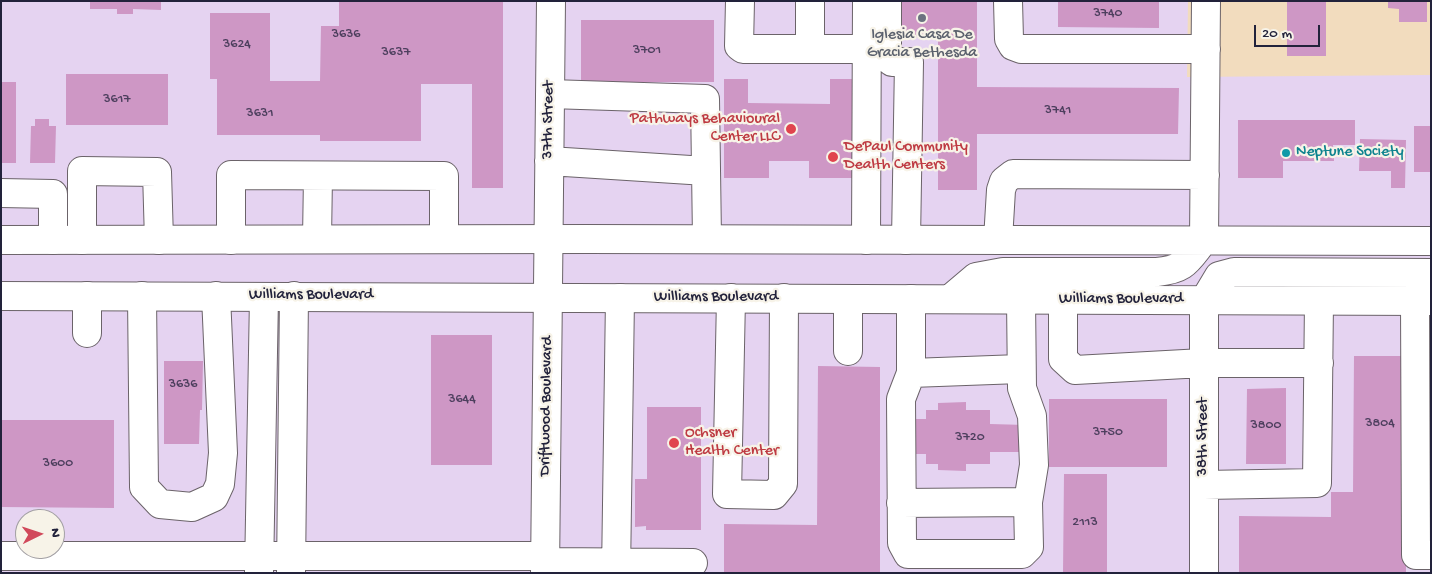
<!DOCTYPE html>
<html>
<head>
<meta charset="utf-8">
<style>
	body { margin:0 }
	#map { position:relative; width:1432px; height:574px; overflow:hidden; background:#f2dcbe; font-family:"Gochi Hand",sans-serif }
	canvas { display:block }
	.frame { position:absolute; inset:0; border:2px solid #22223b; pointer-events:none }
	.north { position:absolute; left:15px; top:509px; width:50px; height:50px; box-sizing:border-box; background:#f7f3e8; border:1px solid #a29fa3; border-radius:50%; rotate:86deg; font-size:14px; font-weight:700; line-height:20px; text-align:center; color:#22223b }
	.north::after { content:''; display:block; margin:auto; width:18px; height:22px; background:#d1495b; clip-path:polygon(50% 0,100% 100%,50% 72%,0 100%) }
	.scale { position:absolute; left:1254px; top:25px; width:66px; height:22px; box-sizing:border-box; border:2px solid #22223b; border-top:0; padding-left:6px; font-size:15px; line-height:18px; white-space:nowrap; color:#22223b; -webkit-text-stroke:4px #f7f3e8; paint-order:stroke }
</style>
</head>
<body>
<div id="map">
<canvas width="1432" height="574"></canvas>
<div class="frame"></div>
<div class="north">N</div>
<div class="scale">20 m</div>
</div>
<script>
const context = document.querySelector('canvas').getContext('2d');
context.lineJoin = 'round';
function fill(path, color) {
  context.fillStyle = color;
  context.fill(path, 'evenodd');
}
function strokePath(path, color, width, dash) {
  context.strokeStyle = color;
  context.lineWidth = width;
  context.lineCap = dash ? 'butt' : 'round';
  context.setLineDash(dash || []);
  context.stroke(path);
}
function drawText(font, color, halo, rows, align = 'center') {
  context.font = font + ' "Gochi Hand",sans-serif';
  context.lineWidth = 4.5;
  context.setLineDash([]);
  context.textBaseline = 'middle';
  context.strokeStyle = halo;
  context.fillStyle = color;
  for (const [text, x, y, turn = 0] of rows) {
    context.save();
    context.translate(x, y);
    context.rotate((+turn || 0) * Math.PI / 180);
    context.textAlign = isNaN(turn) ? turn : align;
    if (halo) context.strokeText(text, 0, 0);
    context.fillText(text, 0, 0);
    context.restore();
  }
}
const built = new Path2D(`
	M1 1H1188L1187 77 1431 75V573H1ZM25 519H55V549H25Z`);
const building = new Path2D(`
	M90 1H161V10L133 9V14H117V9H90Z
	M339 1H503V188H472V84H421V141H320V135H217V79H210V13H270V81H320L321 26H339Z
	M894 1H977V87L1179 88 1178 134H977V190H938V38L894 37Z
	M1058 1H1159V28L1058 27Z
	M1287 1H1326V56H1287Z
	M1388 1H1427V22H1399V9L1388 8Z
	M581 20H714V82H581Z
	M66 74H168V125H66Z
	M724 79H748V103L830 104V79H854V178H809V161H769V178H724Z
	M1 82H16V163H1Z
	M35 119H49V126H56L55 163H30L31 126H35Z
	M1238 120H1355V145H1333L1334 161H1283V178H1238Z
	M1414 126H1431V172H1414Z
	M1360 139 1406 140 1405 188H1391V171H1359Z
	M431 335H492V465H431Z
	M1354 356H1406V573L1239 572V516L1331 517V492H1353Z
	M164 361H203L202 410H200L199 444H164Z
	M818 366 880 367V573H724V524L817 525Z
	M1286 388V464H1246L1247 389Z
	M1049 399H1167V467H1049Z
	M966 402V410H990V424L1026 425V452H990V464H966V471L938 470V464H926V454H913V419H926V410H938V403Z
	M647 407H701V530H646V526L635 527V479H647Z
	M1 420H114V508L1 507Z
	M1064 474H1107V573H1063Z`);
const minor = new Path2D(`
	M740 1 739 46 743 49H867
	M887 1V58L892 62H909L906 240
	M1008 1 1009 39 1013 46 1021 49H1206
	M810 49V1
	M550 94 705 99 707 239
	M549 161 706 171
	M1 193 53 194V240
	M317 239 318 176
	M82 240V171L157 172 159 240
	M231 240V175L444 176V239
	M866 240 867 1
	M998 240 1001 190 1004 181 1013 174 1205 175
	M1204 240 1206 1
	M142 296 144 487 160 504 192 507 214 497 220 484 223 453 216 296
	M731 298 727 494 774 495 783 484 784 298
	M1021 300 1022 388 1032 416 1034 465 1028 502
	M1063 300V359L1075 370 1203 363H1319
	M1415 301 1416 555H1431
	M87 333V296
	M848 351V299
	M911 373 1020 369
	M1204 485 1317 483 1319 301
	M901 503 1028 502 1029 547 1022 554H908L902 543 901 399 911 373V299
	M1 556H545
	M545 562 693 563
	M259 573 264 297
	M291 573 294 296
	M545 573 551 1
	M616 573 620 298
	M1204 573V301`);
const major = new Path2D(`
	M1 240 586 239 1431 241
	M1 296 1431 301
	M950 299 976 277 1003 272H1157C1186 269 1187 261 1204 240
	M1204 301 1219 276 1234 272 1431 273`);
const markers = [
	[922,18,5,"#6b7280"],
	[791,129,6,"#e0444e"],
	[1286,153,5,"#0f9aa8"],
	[833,157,6,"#e0444e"],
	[674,443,6,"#e0444e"]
];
const numberNames = [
	["3740",1108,14],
	["3636",346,35],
	["3624",237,45],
	["3701",647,51],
	["3637",396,53],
	["3617",117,100],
	["3741",1058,111],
	["3631",260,114],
	["3636",183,385],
	["3644",462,400],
	["3804",1380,424],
	["3800",1266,426],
	["3750",1108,433],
	["3720",970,438],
	["3600",58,464],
	["2113",1085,523]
];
const worshipNames = [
	["Iglesia Casa De",922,36],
	["Gracia Bethesda",922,54]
];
const streetNames = [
	["37th Street",549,120,-89],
	["Williams Boulevard",311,296],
	["Williams Boulevard",716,298],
	["Williams Boulevard",1121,300],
	["Driftwood Boulevard",547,406,-89],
	["38th Street",1204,437,-90]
];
const healthNames = [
	["Pathways Behavioural",780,120,"right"],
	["Center LLC",780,138,"right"],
	["DePaul Community",844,148],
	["Dealth Centers",844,166],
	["Ochsner",685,434],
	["Health Center",685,452]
];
const cultureNames = [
	["Neptune Society",1296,153]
];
fill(built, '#e5d3f1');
fill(building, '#ce97c5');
strokePath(minor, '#6b6369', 30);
strokePath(major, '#6b6369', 30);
strokePath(minor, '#fff', 28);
strokePath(major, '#fff', 28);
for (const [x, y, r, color] of markers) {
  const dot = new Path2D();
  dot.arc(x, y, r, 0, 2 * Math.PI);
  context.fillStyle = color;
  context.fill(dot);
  strokePath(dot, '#f7f3e8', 2);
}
drawText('14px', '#4d3f5e', null, numberNames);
drawText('16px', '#5b616d', '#f7f3e8', worshipNames);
drawText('16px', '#22223b', '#f7f3e8', streetNames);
drawText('16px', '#be3a42', '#f7f3e8', healthNames, 'left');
drawText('16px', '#0d838f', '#f7f3e8', cultureNames, 'left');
</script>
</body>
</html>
